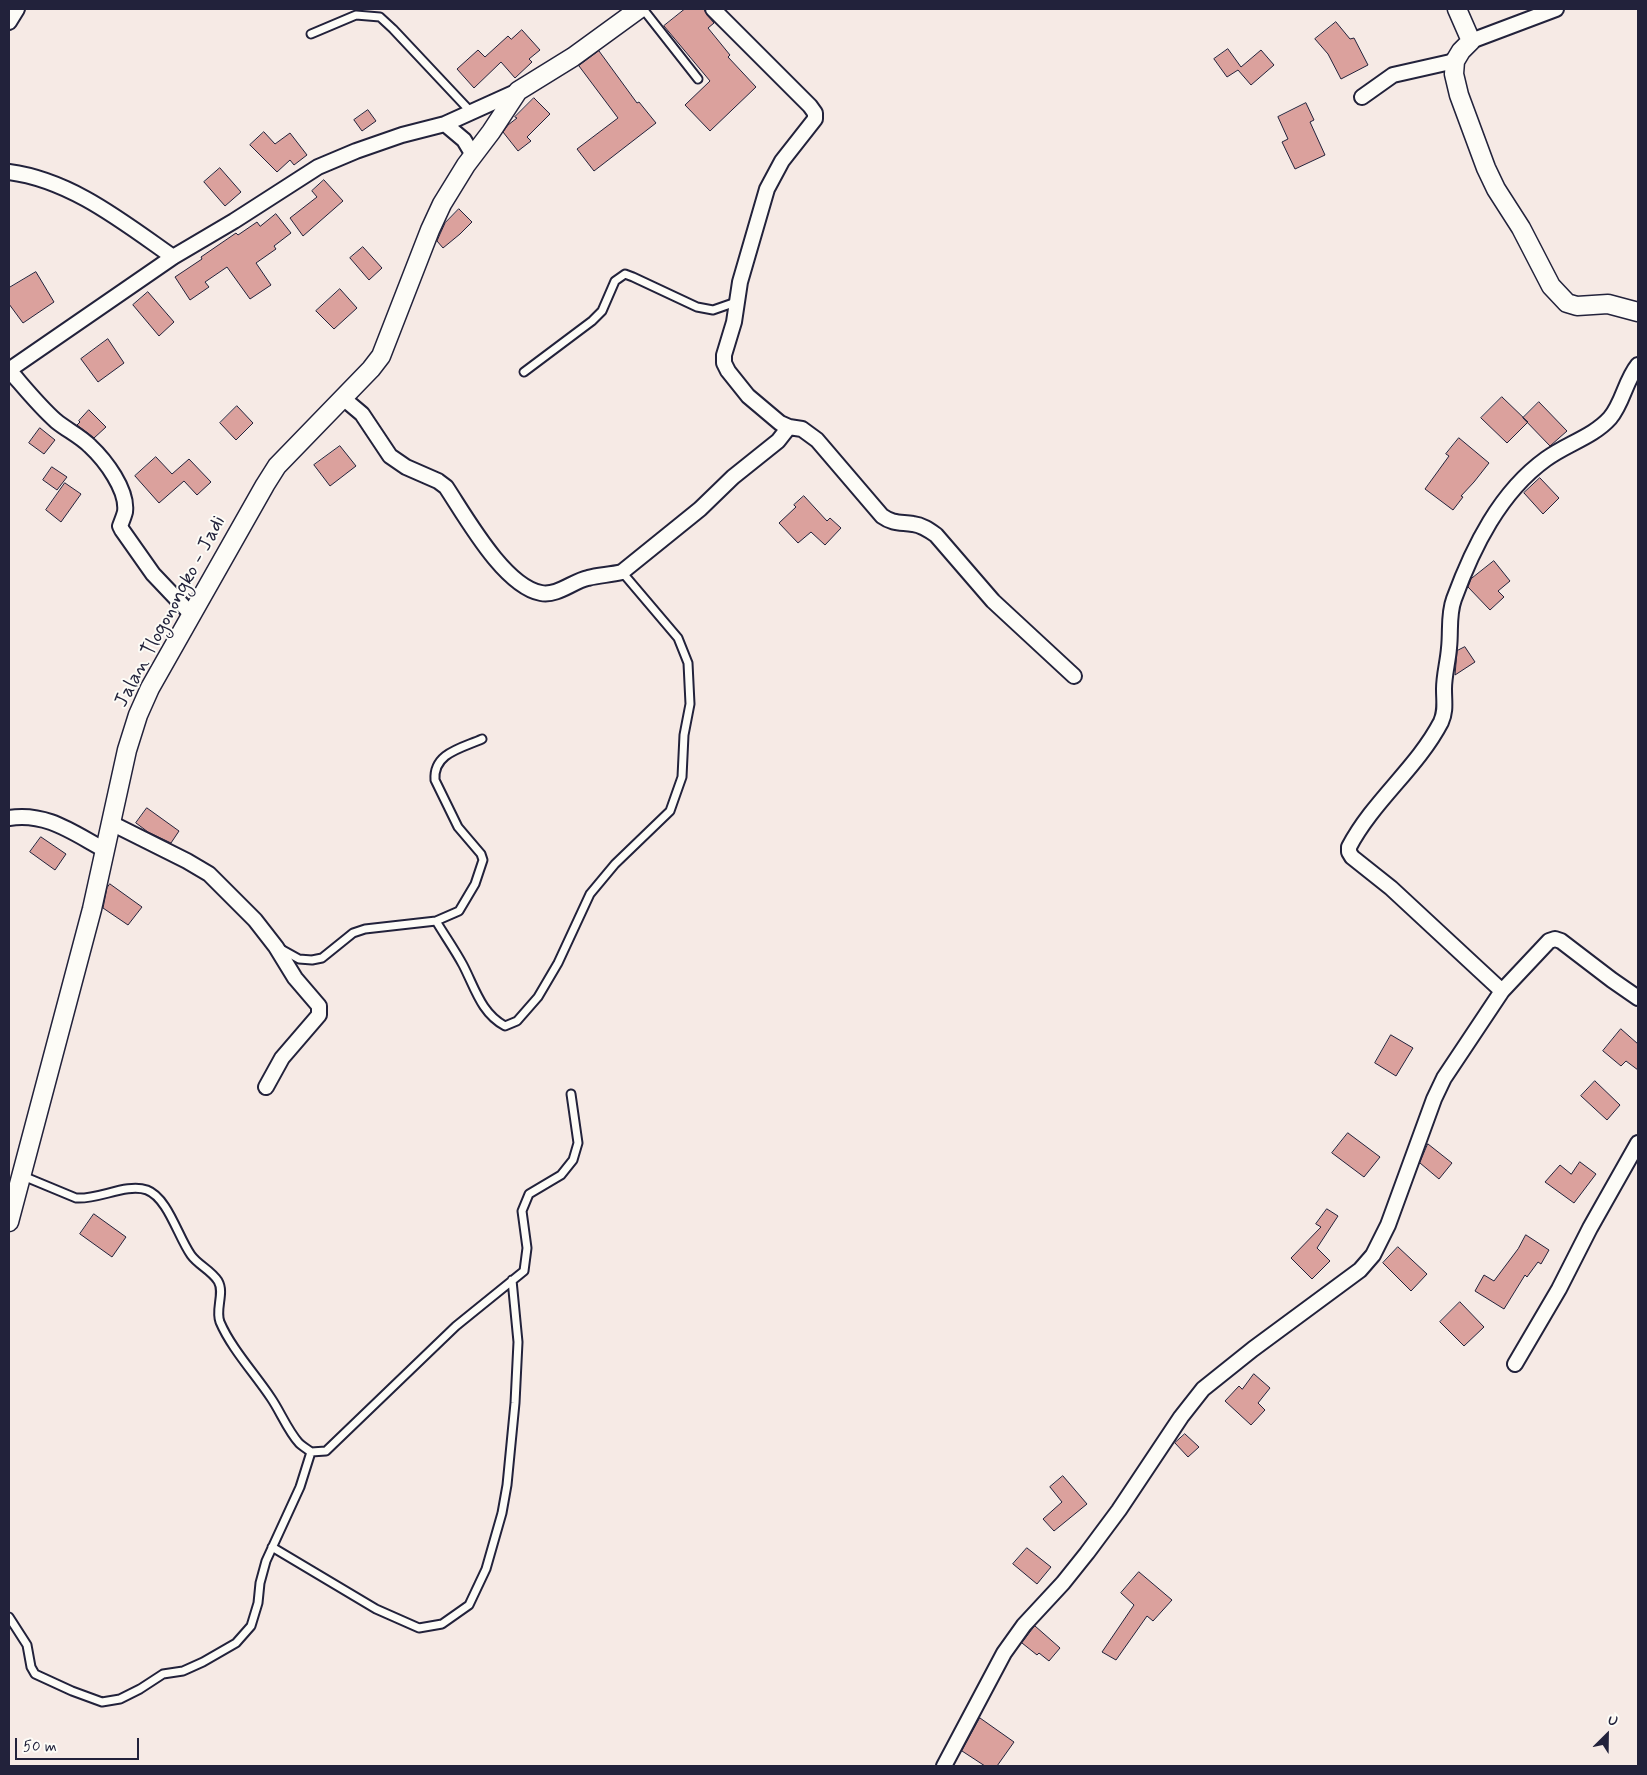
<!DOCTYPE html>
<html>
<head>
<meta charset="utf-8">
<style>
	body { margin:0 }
	#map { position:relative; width:1647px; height:1775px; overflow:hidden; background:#f6eae5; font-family:Mynerve,sans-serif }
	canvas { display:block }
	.frame { position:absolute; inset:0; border:10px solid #22223b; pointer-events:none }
	.north { position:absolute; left:1582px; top:1710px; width:50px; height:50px; -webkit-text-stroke:4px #fdfcf7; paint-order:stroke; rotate:23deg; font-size:14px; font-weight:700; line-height:20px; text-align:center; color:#22223b }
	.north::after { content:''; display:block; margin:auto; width:18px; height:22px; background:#22223b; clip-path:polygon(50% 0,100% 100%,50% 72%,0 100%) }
	.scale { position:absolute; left:15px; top:1738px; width:124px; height:22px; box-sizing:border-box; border:2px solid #22223b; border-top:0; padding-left:6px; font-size:15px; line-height:18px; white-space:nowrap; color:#22223b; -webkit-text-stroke:4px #fdfcf7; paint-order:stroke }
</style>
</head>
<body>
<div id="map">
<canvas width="1647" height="1775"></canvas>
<div class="frame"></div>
<div class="north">U</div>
<div class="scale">50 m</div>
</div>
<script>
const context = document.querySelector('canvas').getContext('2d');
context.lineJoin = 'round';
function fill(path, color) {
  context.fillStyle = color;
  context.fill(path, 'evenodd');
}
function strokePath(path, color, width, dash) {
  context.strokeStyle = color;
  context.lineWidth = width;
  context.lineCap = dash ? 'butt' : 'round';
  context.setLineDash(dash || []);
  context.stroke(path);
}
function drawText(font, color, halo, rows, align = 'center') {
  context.font = font + ' Mynerve,sans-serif';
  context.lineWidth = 4;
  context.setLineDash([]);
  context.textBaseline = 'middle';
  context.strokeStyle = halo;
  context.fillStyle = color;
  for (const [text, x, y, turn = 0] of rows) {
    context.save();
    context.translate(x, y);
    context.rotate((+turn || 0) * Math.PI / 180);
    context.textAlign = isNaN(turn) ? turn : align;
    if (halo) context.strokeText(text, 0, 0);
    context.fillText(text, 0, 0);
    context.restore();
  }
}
const building = new Path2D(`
	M685 9H704L707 15 714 23 708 28 730 55 728 57 756 87 710 131 685 105 710 81 664 26Z
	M1336 22 1350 39 1354 38 1368 65 1341 79 1328 54 1315 39Z
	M522 30 540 50 529 59 532 62 515 78 501 62 474 88 457 69 478 50 485 57 508 36 511 39Z
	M1228 49 1241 67 1261 50 1274 65 1251 85 1238 70 1227 77 1214 59Z
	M599 51 637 103 639 102 656 123 594 171 577 149 618 118 579 66Z
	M534 98 550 114 527 137 531 141 518 151 503 132 508 125 517 118 515 117Z
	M1306 103 1314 120 1310 122 1325 155 1295 169 1282 142 1288 139 1278 117Z
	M368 110 376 121 362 131 354 120Z
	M264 132 275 144 290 133 307 155 294 165 290 160 277 172 250 145Z
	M220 168 241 192 225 206 204 182Z
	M324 180 343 201 303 236 290 218 317 197 312 191Z
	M459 209 472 222 460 234 443 248 437 241 440 234 445 223Z
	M276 214 291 233 274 246 276 249 256 263 271 285 250 299 227 267 205 282 209 287 190 300 175 277 202 259 201 257 236 233 238 235 257 222 260 226Z
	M363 247 382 268 369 280 350 258Z
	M36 272 54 302 23 323 9 304V288Z
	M340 289 357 308 334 329 316 311Z
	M148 292 174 322 159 336 133 305Z
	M108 339 124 363 98 382 81 359Z
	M1502 397 1528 422 1507 443 1481 418Z
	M1539 402 1567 431 1550 446 1523 418Z
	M237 406 253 423 236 440 220 423Z
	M89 410 106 427 94 438 77 425 80 422 79 421Z
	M40 428 55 440 44 454 29 443Z
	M1459 438 1489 463 1474 482 1461 496 1463 497 1453 510 1425 489 1449 456 1446 454Z
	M340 446 356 466 330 486 314 465Z
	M156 457 172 474 189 459 211 482 197 495 184 481 159 503 135 476Z
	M52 467 67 477 57 490 43 480Z
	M1540 478 1559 498 1543 514 1524 493Z
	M65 483 81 494 61 522 46 510Z
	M804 496 827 521 830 518 841 528 825 545 811 532 798 543 779 523 796 507 794 505Z
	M1494 561 1510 581 1498 591 1504 597 1490 610 1468 587 1471 579Z
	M1465 647 1475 662 1455 675 1457 651Z
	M147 808 179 831 171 843 148 832 136 823Z
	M41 837 66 854 55 870 30 852Z
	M110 884 142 907 128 925 103 908 107 888Z
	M1621 1029 1638 1044V1070L1626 1061 1621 1066 1603 1051Z
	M1391 1035 1413 1048 1396 1076 1375 1063Z
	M1595 1081 1620 1105 1607 1120 1581 1096Z
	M1348 1133 1380 1157 1364 1177 1332 1153Z
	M1428 1144 1452 1163 1439 1179 1420 1163Z
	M1580 1162 1596 1174 1574 1203 1545 1182 1560 1165 1571 1174Z
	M1327 1209 1338 1216 1317 1248 1330 1261 1312 1279 1291 1258 1321 1227 1316 1224Z
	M94 1214 126 1237 112 1257 80 1234Z
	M1526 1235 1549 1250 1541 1264 1538 1262 1527 1277 1525 1275 1504 1309 1475 1291 1484 1275 1494 1281 1518 1249Z
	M1398 1247 1427 1274 1411 1291 1383 1263Z
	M1460 1302 1484 1327 1464 1346 1440 1322Z
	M1254 1374 1270 1388 1258 1403 1265 1410 1251 1425 1225 1401 1239 1386 1242 1389Z
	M1185 1434 1199 1447 1188 1457 1175 1443Z
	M1063 1476 1087 1504 1054 1531 1043 1519 1062 1502 1050 1487Z
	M1027 1548 1051 1567 1037 1584 1013 1564Z
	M1139 1572 1172 1600 1153 1621 1147 1616 1116 1660 1102 1652 1134 1605 1121 1593Z
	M1035 1626 1060 1648 1049 1661 1039 1653 1037 1655 1022 1643Z
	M980 1718 1014 1742 997 1766H985L962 1751Z`);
const service = new Path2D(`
	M643 9 698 79
	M311 34 356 15 380 17 393 29 471 112
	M524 372 592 321 602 311 615 281 625 274 633 277 697 307 713 310 736 302
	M436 921C445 936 455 950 463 965 475 988 481 1013 505 1026L517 1021 538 997 558 963 590 894 615 864 670 811 682 777 684 735 690 704 688 663 678 638 622 572
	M281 949 299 959 312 960 322 958 353 933 365 929 436 921 459 911 475 884 483 860 481 854 458 827 435 780C433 753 462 748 482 739
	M23 1176 76 1198C98 1200 126 1183 147 1190 168 1198 178 1237 191 1255 198 1265 211 1270 218 1281 225 1293 215 1309 220 1322 231 1348 255 1374 271 1398 280 1411 288 1431 299 1443 302 1446 307 1449 311 1452L326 1451 456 1326 524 1271 527 1248 522 1211 529 1194 561 1175 573 1160 578 1143 571 1094
	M272 1547 376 1609 419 1628 442 1624 469 1605 486 1569 502 1513 507 1485 515 1403 518 1342 512 1280
	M9 1617 27 1645 31 1667 35 1674 72 1691 102 1702 120 1699 140 1689 163 1674 183 1671 203 1662 236 1643 251 1626 258 1603 260 1583 266 1561 300 1487 311 1452`);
const minor = new Path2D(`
	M713 9 810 106 815 113V119L782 161 767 189 740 282 734 322 724 355V363L728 371 748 396 780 423 789 427 802 429 817 440 882 516C893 524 901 522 913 524 922 525 929 530 936 535L993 601 1074 676
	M9 22 17 9
	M1471 41 1556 9
	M1362 97 1393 75 1455 61
	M445 124 464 140 473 155
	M9 172C71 180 123 222 173 257
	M9 370 173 257 234 221 318 167 356 151 402 135 445 124 518 91
	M9 370C24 387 39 406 56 421 67 430 80 436 90 446 105 460 128 490 125 512 124 516 122 521 120 526L122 530 153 574 191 614
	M343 398 362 414 390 456 406 467 438 481 446 487C466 517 504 586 541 593 558 596 573 581 588 578 599 575 610 575 622 572L700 509 733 477 778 441 789 427
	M9 818C47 812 73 833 105 850
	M111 823 187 861 209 874 255 920 276 947 295 978 319 1006V1015L282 1058 266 1087
	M1502 991 1391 888 1352 857 1349 852V847C1373 801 1417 768 1441 722 1446 711 1444 702 1444 689 1444 675 1448 662 1449 648 1451 631 1448 615 1454 599 1473 547 1500 492 1546 459 1566 444 1593 437 1610 418 1623 403 1625 381 1638 365
	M1515 1364 1559 1289 1590 1228 1638 1143
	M944 1766 1004 1653 1024 1625 1063 1583 1087 1553 1119 1510 1181 1417 1203 1389 1253 1349 1360 1270 1373 1255 1388 1225 1434 1099 1444 1078 1502 991 1549 941 1555 939 1561 941 1612 980 1638 998`);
const tertiary = new Path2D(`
	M1457 9 1471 41 1461 51 1455 61 1454 74 1459 95 1486 168 1496 189 1521 228 1551 286 1567 303 1577 306 1608 304 1638 312
	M9 1222 92 909 127 750 138 715 150 688 265 485 277 466 371 369 381 356 430 230 442 204 466 165 491 132 518 91 573 57 639 9`);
const streetNames = [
	["Jalan Tlogonongko - Jadi",171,612,-62]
];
fill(building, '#dba19d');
strokePath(building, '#22223b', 1);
strokePath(service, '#22223b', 11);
strokePath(minor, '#22223b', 18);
strokePath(tertiary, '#22223b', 21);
strokePath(service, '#fdfcf7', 7);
strokePath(minor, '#fdfcf7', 14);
strokePath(tertiary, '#fdfcf7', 18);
drawText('20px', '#22223b', '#fdfcf7', streetNames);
</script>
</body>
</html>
